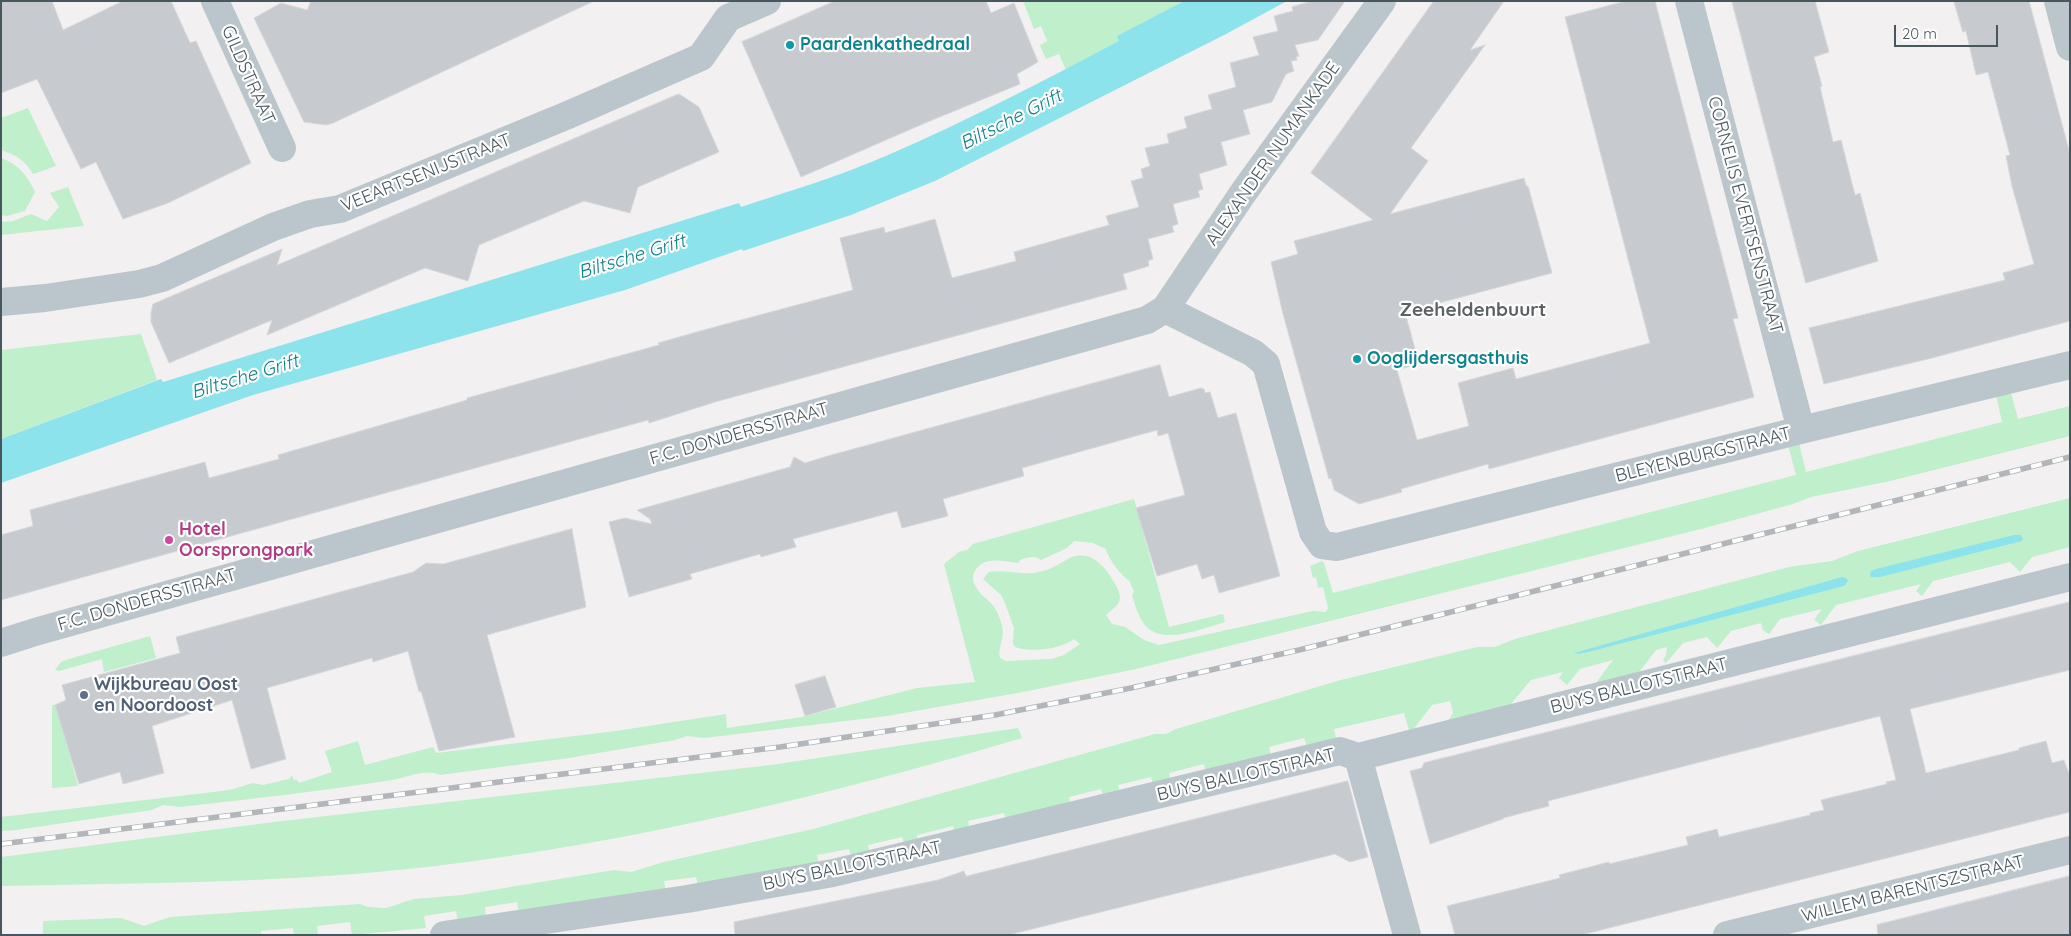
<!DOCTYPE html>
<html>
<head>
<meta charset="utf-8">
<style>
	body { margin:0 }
	#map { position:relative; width:2071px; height:936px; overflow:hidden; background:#f2f0f0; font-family:Quicksand,sans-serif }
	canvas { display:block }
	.frame { position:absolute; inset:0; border:2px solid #48565d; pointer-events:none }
	.scale { position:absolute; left:1894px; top:25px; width:104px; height:22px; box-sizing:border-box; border:2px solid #48565d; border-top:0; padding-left:6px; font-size:15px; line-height:18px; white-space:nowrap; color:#48565d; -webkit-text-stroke:4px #fff; paint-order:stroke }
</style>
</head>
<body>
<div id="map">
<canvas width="2071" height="936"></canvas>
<div class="frame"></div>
<div class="scale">20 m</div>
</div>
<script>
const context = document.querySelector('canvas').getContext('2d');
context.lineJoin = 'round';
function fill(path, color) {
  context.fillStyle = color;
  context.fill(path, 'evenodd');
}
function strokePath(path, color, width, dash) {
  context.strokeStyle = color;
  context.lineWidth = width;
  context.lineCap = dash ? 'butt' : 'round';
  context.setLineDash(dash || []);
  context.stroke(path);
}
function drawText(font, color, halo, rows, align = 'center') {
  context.font = font + ' Quicksand,sans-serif';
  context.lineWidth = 4.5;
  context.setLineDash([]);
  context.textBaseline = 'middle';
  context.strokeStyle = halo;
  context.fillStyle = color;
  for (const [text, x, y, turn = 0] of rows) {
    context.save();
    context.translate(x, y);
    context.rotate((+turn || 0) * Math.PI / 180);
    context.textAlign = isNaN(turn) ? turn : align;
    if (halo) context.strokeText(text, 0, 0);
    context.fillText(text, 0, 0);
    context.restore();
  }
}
const green = new Path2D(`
	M1023 1H1184L1118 36 1120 41 1066 70 1059 54 1046 59 1040 45 1047 41 1041 26 1034 29Z
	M28 108 56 166 33 174C25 160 16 155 1 150V118Z
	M1 158C18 164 28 176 35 192L25 211 7 216 1 215Z
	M68 187 84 226 1 235V222L13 221 31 214 47 221 59 207 50 193Z
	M141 334 157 380 1 439V350Z
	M2011 393 2018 419 2070 406V436L1890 481 1811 497 1793 504 1705 528 1136 669 1023 692 887 716 704 738 687 736 675 740 569 758 440 775C426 768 408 777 392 780 322 791 251 799 180 807L163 805 152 810 16 830 1 831V817L230 790 253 783 263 785 289 779 292 775 294 780H297L299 783 332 772 325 751 358 741 365 765 433 747 436 753 616 731 726 714 727 728 802 717 917 688 975 682 944 564 959 552 967 550 973 544 1134 499 1169 627 1223 614 1225 622C1203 628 1161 647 1144 624 1138 616 1135 605 1132 595L1134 591 1129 580C1122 577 1107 557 1106 549L1093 543 1074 541 1067 548 1041 560C1036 555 1027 557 1020 560L1018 563C1004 561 981 555 974 573 972 578 973 583 976 587 983 600 993 599 999 617 1002 623 1004 632 1002 639 1001 646 998 651 1000 658L1006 661 1052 659 1064 655 1080 644 1074 639C1061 649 1031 653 1015 647L1013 644 1014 628 1005 603 1001 595 983 579 989 572C1005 569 1022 576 1039 572 1051 570 1060 563 1070 558 1091 548 1106 568 1115 584 1125 601 1119 604 1106 615L1112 624 1125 627 1144 640 1159 645 1313 611 1326 612 1328 608 1323 587 1318 588 1316 577 1313 578 1310 566 1322 561 1324 563 1333 593 1796 475 1788 445 1799 443 1806 472 2002 422 1996 395Z
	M2070 498V547L2032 557 2020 572 2010 562 1933 581 1922 596 1916 591 1921 584 1836 605 1821 625 1814 620 1822 609 1780 619 1769 634 1763 630 1761 623 1731 631 1717 648 1707 637 1683 643 1666 663 1663 660 1666 655 1667 647 1656 650 1633 680 1590 691 1613 660 1580 669 1567 685 1559 678 1563 672 1531 680 1504 712 1442 730 1453 713 1450 701 1432 705 1410 734 1404 713 1334 729 1337 744 1308 750 1304 738 1269 747 1272 760 1207 776 1204 764 1169 773 1171 785 1154 789 1151 777 1118 785 1121 797 1105 801 1101 789 1069 797 1072 809 1008 825 1004 813 968 821 971 834 956 838 953 826 917 835 918 847 906 849 902 837 868 845 870 857 852 861 849 849 817 855 819 867 699 889 696 877 664 881 666 893 519 914 517 902 485 907 486 919 458 923 456 911 424 916 426 928 352 935 350 922 317 926 318 935H294L293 928 261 931V935H43V921L121 918 144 926 170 917 360 904 368 907 386 908 414 899 462 895 614 870 631 872 664 862 813 829 1155 734H1166L1176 729 1341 680 1477 647H1495L1515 639 1789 567 1832 561 1858 551Z
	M150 636 156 658 104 672 102 659 59 671 55 670 61 662 69 659Z
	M52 705H56L78 786 52 788Z
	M1018 728 1022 738C827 796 629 843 427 867 286 883 143 883 1 886V857L274 822 771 765Z`);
const water = new Path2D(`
	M1184 1H1287L1226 34 935 181 851 215 743 251 742 249 625 290 253 395 1 483V439L161 379 163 382 739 203 741 207C790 191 840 176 888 155 967 121 1043 81 1119 41L1117 36Z
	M2014 535H2021L2023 539 2022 541 1880 577H1871L1870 575 1871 571 1876 569Z
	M1842 577 1846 578 1848 581 1844 586 1588 652 1578 654 1574 653Z`);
const building = new Path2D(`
	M1 1H52L63 30 123 1H171L190 43 196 41 251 163 168 203 123 219 96 162 81 169 37 79 1 93Z
	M311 1H594L333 123 326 125 304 122 254 18 281 3 307 10Z
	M835 1H986L991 13 1014 3 1038 62 1017 74 1020 84 925 123 801 177 742 42Z
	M1313 1H1345L1318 40 1295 45 1299 56 1296 57 1297 60 1291 61 1294 71 1286 74 1272 102 1243 110 1250 134 1221 142 1227 165 1199 174 1203 189 1198 191 1200 197 1173 204 1178 224 1172 226 1174 232 1148 239 1153 259 1148 261 1149 266 1123 274 1127 289 715 402 649 423 648 420 1 600V535L33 526 30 510 205 462 209 478 279 459 278 455 467 400V398L659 345 658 343 711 328 853 290 840 238 884 227 885 233 935 219 952 278 1016 261 1014 252 1109 225 1106 216 1139 207 1131 181 1143 178 1141 169 1150 166 1145 148 1169 143 1167 134 1187 128 1184 117 1212 109 1208 95 1236 87 1230 63 1259 55 1253 37 1278 31 1274 16 1293 11 1292 7Z
	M1434 1H1504L1470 50 1485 45 1411 148 1428 161 1390 214 1524 178 1526 186H1528L1552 273 1405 312 1419 364 1397 370 1417 440 1469 426 1458 383 1513 368 1516 379 1650 343 1565 17 1626 1H1655L1738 318 1733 319 1754 397 1489 469 1488 464 1401 489 1402 492 1359 504 1334 490 1331 478 1329 479 1283 314 1271 262 1298 254 1294 241 1373 220 1311 173Z
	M1732 1H1815L1829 52 1814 57 1822 86 1820 87 1833 142 1841 140 1855 195 1860 193 1878 261 1806 283Z
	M1954 1H2029L2070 154V321L1932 358 1824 384 1809 328 2005 280 2003 273 2034 264 2012 186 2006 156 2010 155 1988 72 1976 75 1966 31 1963 32Z
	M679 94 699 107 719 152 638 187 630 213 584 201 479 245 468 281 425 268 267 335 272 320 169 363 151 322V313L153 304 282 249 277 265Z
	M1160 365 1169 397 1201 388 1204 389 1205 393 1210 392 1218 418 1236 413 1280 576 1219 593 1214 575 1202 579 1197 564 1157 576 1136 508 1185 495 1168 433 1158 436 1157 430 1022 468 1024 476 943 499 948 516 902 528 897 511 793 539 796 547 761 557 760 554 690 574 692 579 629 597 609 522 625 518 652 524 650 519 637 510 790 467 794 457 805 463 828 456Z
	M572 529 586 607 487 635 515 737 439 751 421 691 419 692 408 651 373 662 372 658 267 688 286 759 251 769 232 700 152 726 164 773 123 784 120 772 79 784 55 705 66 700 62 685 180 653 176 637 413 572 426 563 443 564Z
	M2070 602V670L1910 709 1926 773 2019 750V748L2046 741 2052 763 2064 760 2070 776V812L1581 935H1455L1447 906 1560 878 1559 875 1609 862V864L1688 845 1686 837 1717 829 1719 837 1810 815V813L1824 810 1821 800 1887 784 1886 782 1896 780 1880 716 1548 801 1549 806 1503 818V819L1430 844 1410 771 1422 768 1424 763Z
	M825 676 836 707 805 716 795 685Z
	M1348 781 1368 857 1350 862 1335 854 1008 935H735L734 922 938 880 964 871 966 876Z
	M2070 876V935H1878L1877 925Z`);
const minor = new Path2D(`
	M215 1 282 148
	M1689 1 1801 430
	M2058 1 2070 47
	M1 302 45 298 139 284 162 278 273 227 310 214 340 209 568 115 701 57 728 18 767 1
	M1165 309 1253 353 1266 364 1313 532 1322 545 1337 547 1801 430 2070 365
	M1 643 35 632 1147 320 1165 309 1243 193 1382 1
	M1358 757 1407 935
	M444 935 687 899 833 873 1340 751 1358 757 2070 577
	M1727 935 2070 850`);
const rail = new Path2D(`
	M1 844 780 747 995 715 1131 688 1299 650 2070 457`);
const markers = [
	[790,45,5,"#0f9aa8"],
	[1357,359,5,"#0f9aa8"],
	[169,540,5,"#d1479c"],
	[84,695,5,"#5c6f8a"]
];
const cultureNames = [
	["Paardenkathedraal",800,45],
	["Ooglijdersgasthuis",1367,359]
];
const streetNames = [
	["GILDSTRAAT",248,75,66],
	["ALEXANDER NUMANKADE",1273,154,-55],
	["VEEARTSENIJSTRAAT",426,173,-22],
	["CORNELIS EVERTSENSTRAAT",1745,215,75],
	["F.C. DONDERSSTRAAT",739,434,-16],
	["BLEYENBURGSTRAAT",1703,455,-14],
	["F.C. DONDERSSTRAAT",147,600,-16],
	["BUYS BALLOTSTRAAT",1639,686,-14],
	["BUYS BALLOTSTRAAT",1246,775,-13],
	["BUYS BALLOTSTRAAT",852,866,-12],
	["WILLEM BARENTSZSTRAAT",1913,889,-14]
];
const hotelNames = [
	["Hotel",179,530],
	["Oorsprongpark",179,551]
];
const serviceNames = [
	["Wijkbureau Oost",94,685],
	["en Noordoost",94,706]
];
const waterNames = [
	["Biltsche Grift",1011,120,-27],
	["Biltsche Grift",632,257,-17],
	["Biltsche Grift",245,377,-17]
];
const neighbourhoodNames = [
	["Zeeheldenbuurt",1473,310]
];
fill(green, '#bfefcb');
fill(water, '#8de3eb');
fill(building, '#c7cbcf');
strokePath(building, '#d4d7db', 1);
strokePath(minor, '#bbc6cc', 28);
strokePath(rail, '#b2b6ba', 5.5);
strokePath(rail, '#fff', 4, [11]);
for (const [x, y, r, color] of markers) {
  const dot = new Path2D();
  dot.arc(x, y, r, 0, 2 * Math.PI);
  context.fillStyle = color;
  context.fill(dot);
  strokePath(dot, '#fff', 2);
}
drawText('bold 18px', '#0d838f', '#fff', cultureNames, 'left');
drawText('18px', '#48565d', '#fff', streetNames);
drawText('bold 18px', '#b23c85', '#fff', hotelNames, 'left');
drawText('bold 18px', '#4e5e75', '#fff', serviceNames, 'left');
drawText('italic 19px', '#0f818b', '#fff', waterNames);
drawText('bold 19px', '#5c6164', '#fff', neighbourhoodNames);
</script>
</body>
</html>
